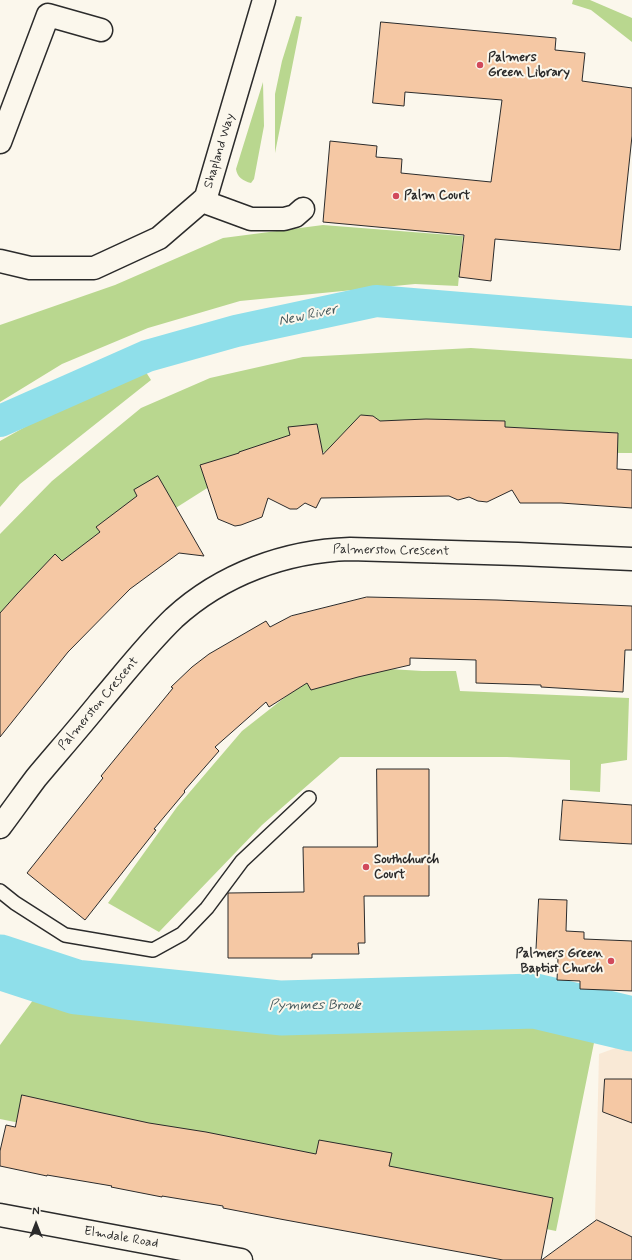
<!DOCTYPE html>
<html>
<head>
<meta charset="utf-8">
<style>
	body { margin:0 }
	#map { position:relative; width:632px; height:1260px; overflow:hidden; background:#fbf7ec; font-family:Mynerve,sans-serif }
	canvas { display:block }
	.north { position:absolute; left:16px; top:1204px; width:40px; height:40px; -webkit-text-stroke:3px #fbf7ec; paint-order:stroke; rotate:0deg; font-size:11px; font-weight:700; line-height:16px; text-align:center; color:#2b2b2b }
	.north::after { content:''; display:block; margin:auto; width:14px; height:18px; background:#2b2b2b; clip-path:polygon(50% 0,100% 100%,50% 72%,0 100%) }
</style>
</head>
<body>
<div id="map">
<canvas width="632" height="1260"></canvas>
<div class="north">N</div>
</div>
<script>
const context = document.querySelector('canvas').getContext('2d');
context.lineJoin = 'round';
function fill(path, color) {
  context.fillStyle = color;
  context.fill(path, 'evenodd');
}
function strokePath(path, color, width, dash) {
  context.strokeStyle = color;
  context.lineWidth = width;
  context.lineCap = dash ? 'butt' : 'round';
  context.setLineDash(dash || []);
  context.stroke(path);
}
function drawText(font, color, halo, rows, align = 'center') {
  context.font = font + ' Mynerve,sans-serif';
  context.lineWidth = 4;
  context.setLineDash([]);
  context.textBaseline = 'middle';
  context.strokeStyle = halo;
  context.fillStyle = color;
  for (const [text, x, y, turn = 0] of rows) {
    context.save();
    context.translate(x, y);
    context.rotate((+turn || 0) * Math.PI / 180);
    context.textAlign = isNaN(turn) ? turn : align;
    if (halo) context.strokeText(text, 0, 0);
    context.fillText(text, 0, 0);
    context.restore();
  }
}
const built = new Path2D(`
	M632 1042V1260H594L599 1054Z`);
const green = new Path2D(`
	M573 0H590L632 18V42L591 10 572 4Z
	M296 16 302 17 275 153V94L282 61Z
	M263 82 264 126 254 179 251 183C243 181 237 177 236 169Z
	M323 225 463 236 458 286 415 284 240 301 148 328 62 364 0 402V325L115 285 223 238Z
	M471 348 632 359V453L264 452 29 601 0 634V534L52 481 141 408 210 378 303 357Z
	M144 369 151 380 20 484 0 507V441L89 391Z
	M326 665 422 671H456L460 691 629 698 627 760 601 764 600 792 570 790V760L507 757H340L262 825 159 932 108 903 177 807 242 731Z
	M39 992 70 1002 279 1021 416 1018 540 1011 597 1028 556 1231 0 1119V1045Z`);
const canal = new Path2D(`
	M0 421 147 356 236 331 376 301 632 322`);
const river = new Path2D(`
	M0 962 76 987 281 1008 535 1001 632 1024`);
const building = new Path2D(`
	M381 22 556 38 555 50 585 53 582 81 632 88V136L620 250 495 239 491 281 459 277 464 235 323 222 330 141 377 146 376 157 402 159 401 173 491 182 502 100 405 92 404 106 373 103Z
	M361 415 373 416 380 421 426 419 505 421V427L618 433 617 469 632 470V508L561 503H520L512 490 487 502 478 501 469 497 458 500 449 496 321 498 316 508 305 503 297 509H290L268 498 262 517 241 525 235 526 218 519 200 465 239 453V452L290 435 288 427 317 424 323 454Z
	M158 476 204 556 179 553 130 589 68 652 0 737V613L17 594 55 554 62 561 100 532 96 527 137 496 134 490Z
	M367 597 497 600 632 606V650H625L623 692 541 687V685L476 683V660L410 658V665L358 677 311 690 307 683 269 707 266 702 215 747 219 751 184 791 185 792 154 829 156 830 85 920 27 873 103 778 101 776 173 688 171 687 192 667 209 654 266 621 270 627 291 616Z
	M377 769H429V896H364L365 943H358L359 954H312V958H228V893L304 892 303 847H377Z
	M563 800 632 805V844L560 840Z
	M539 899 567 900 566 931 584 932V939L632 941V991L580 989V981L557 980 558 958 536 957Z
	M605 1079H632V1123L603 1112Z
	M22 1095 98 1112 149 1123 206 1132 316 1154 319 1140 392 1153 389 1166 553 1198 541 1260H503L280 1219 223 1208V1206L162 1196V1197L111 1187 112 1186 47 1175V1176L0 1166V1151L6 1125 15 1127Z
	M597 1220 632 1237V1260H542Z`);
const service = new Path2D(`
	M0 891 15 903 65 935 153 950 182 934 207 908 242 861 309 798`);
const minor = new Path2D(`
	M0 142 48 15 101 30
	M202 201 251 219H284L295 216 303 209
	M0 261 30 268H94L159 238 202 201 206 197 264 0
	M0 827C12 811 24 794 36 778 57 753 79 728 100 702 124 674 147 644 174 618 222 574 286 551 350 549L518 554 632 559
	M0 1215 241 1260`);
const markers = [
	[480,65,4,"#d1495b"],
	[396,196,4,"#d1495b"],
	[366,867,4,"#d1495b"],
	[611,961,4,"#d1495b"]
];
const poiNames = [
	["Palmers",488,58],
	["Green Library",488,73],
	["Palm Court",404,196],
	["Southchurch",374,860],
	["Court",374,875],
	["Palmers Green",603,954,"right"],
	["Baptist Church",603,969,"right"]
];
const streetNames = [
	["Shapland Way",220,151,-73],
	["Palmerston Crescent",391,551,1],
	["Palmerston Crescent",99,704,-50],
	["Elmdale Road",121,1238,10]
];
const waterNames = [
	["New River",308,316,-12],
	["Pymmes Brook",315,1006]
];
fill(built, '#f9e9d6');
fill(green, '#b9d78f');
strokePath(canal, '#8fdfea', 32);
strokePath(river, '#8fdfea', 55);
fill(building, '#f5c8a4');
strokePath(building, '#2b2b2b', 1);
strokePath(service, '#2b2b2b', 16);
strokePath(minor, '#2b2b2b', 25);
strokePath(service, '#fbf7ec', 13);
strokePath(minor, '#fbf7ec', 22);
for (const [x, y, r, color] of markers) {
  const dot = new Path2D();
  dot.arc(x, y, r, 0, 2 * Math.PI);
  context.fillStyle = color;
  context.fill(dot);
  strokePath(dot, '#fbf7ec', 1.5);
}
drawText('bold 13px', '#2b2b2b', '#fbf7ec', poiNames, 'left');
drawText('13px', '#2b2b2b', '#fbf7ec', streetNames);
drawText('italic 14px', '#44585b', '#fbf7ec', waterNames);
</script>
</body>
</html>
